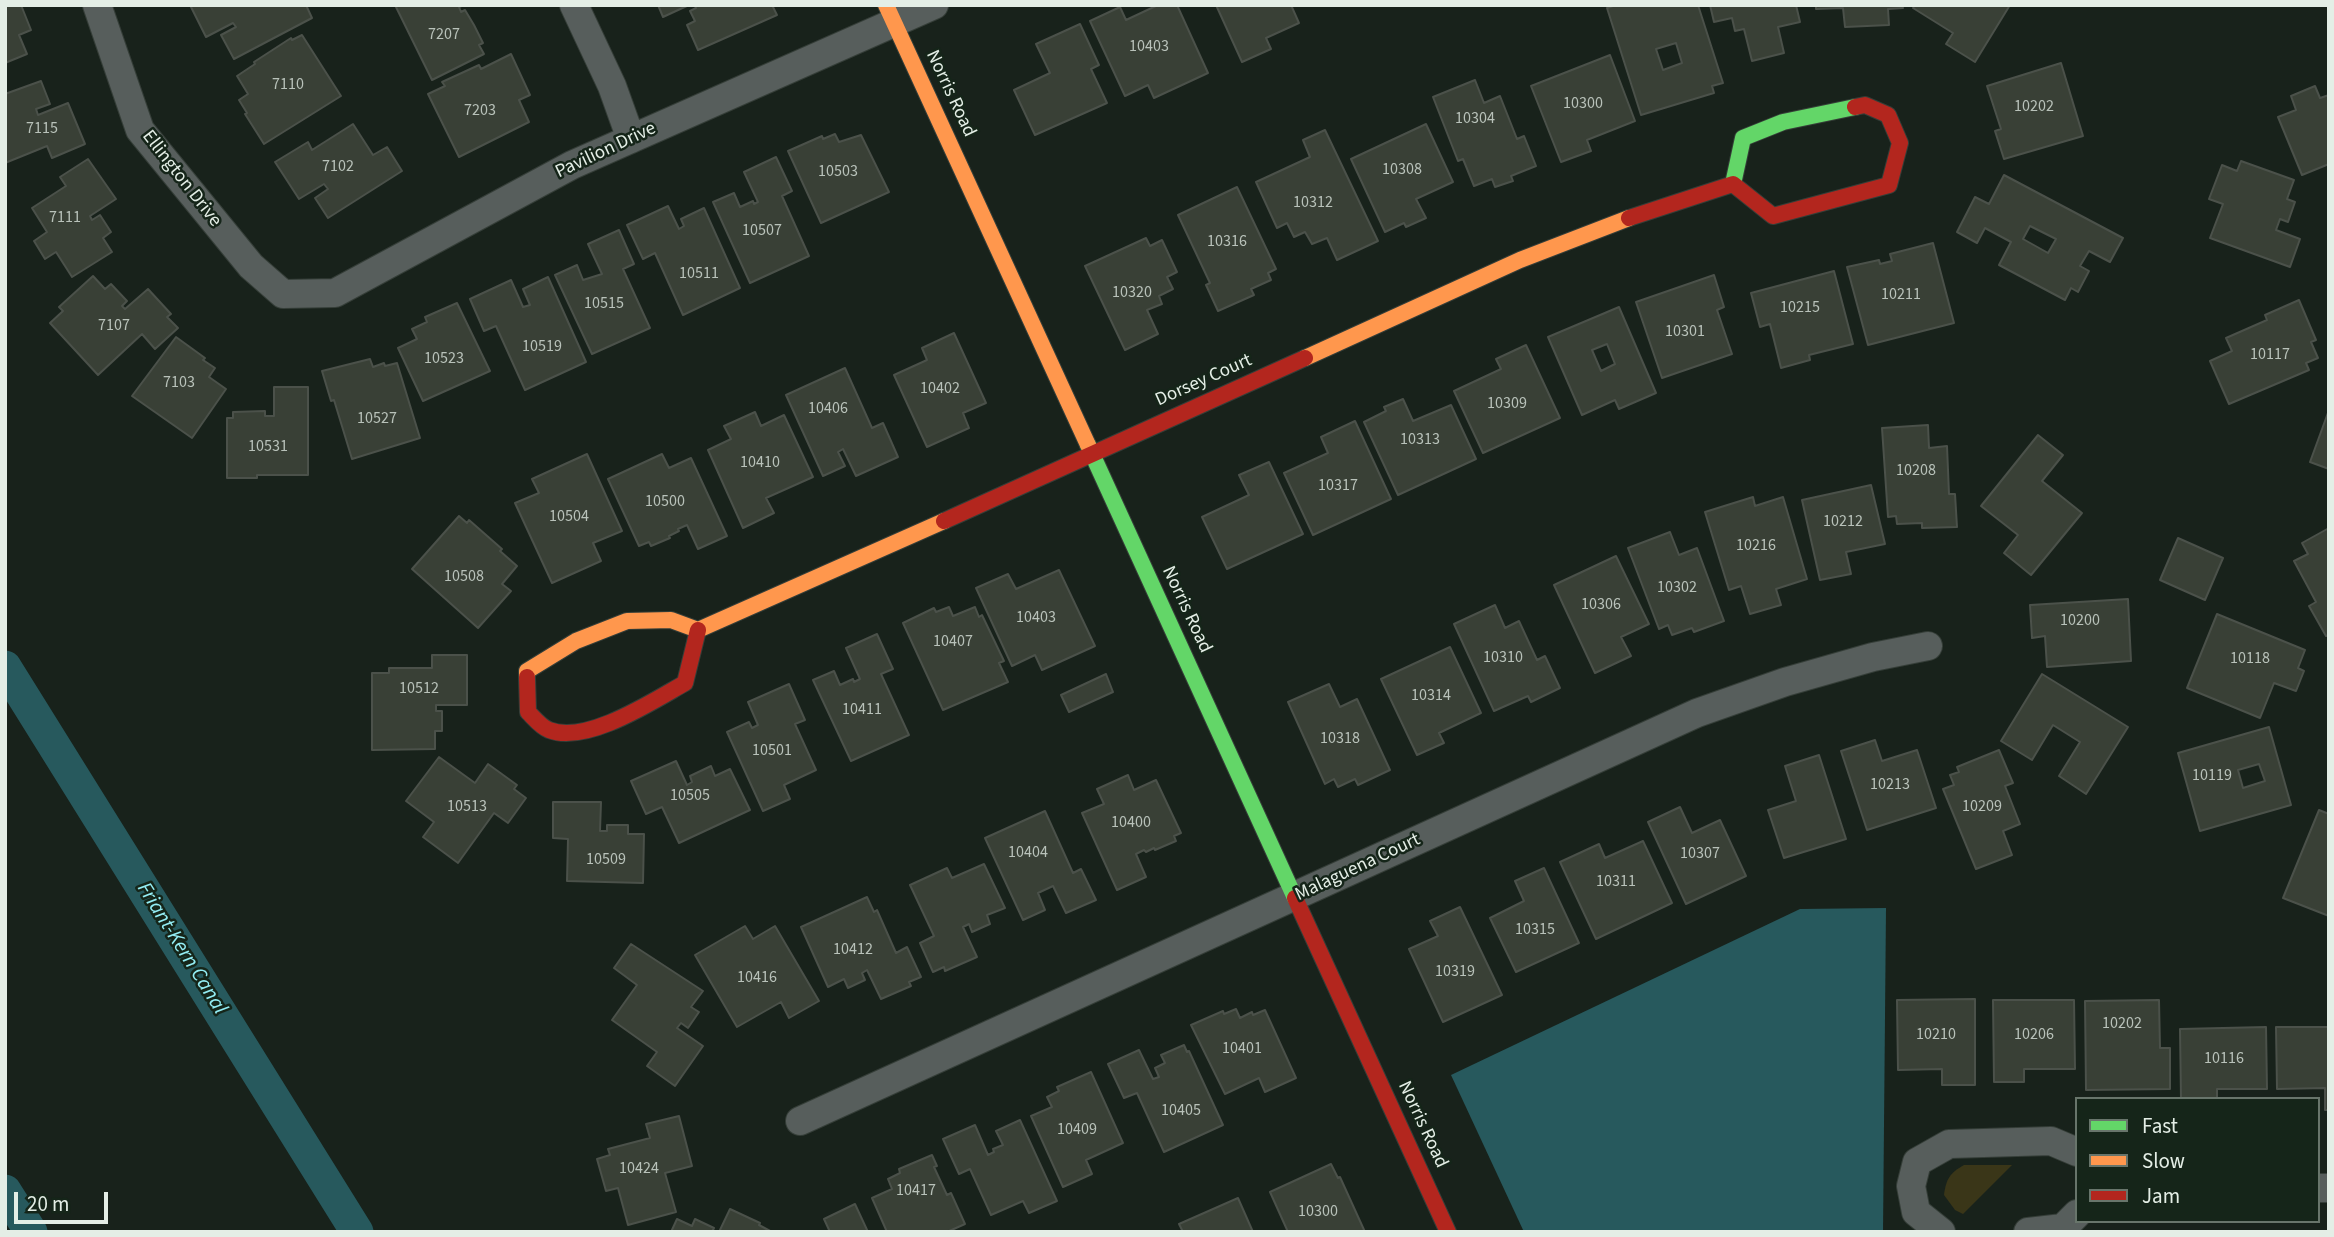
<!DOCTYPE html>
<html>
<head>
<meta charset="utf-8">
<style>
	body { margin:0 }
	#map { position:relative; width:2334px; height:1237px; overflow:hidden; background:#18221b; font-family:"Source Sans 3",sans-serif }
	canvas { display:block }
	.frame { position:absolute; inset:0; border:7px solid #e4eee6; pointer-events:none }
	.legend { position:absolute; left:2075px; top:1097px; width:245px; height:126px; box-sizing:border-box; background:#152519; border:2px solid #68756b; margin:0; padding:9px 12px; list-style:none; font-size:21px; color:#e4eee6 }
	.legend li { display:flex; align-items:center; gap:14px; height:35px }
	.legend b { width:35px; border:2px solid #68756b }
	.scale { position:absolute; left:14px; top:1192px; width:94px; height:32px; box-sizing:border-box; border:4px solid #e4eee6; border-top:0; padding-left:9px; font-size:21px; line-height:24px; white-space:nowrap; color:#e4eee6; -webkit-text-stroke:5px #152519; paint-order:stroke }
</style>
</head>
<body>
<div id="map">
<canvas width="2334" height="1237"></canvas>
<div class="frame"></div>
<ul class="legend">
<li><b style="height:9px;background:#63d668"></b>Fast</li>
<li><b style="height:9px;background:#ff974d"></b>Slow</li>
<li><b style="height:9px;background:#b3261e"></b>Jam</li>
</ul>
<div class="scale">20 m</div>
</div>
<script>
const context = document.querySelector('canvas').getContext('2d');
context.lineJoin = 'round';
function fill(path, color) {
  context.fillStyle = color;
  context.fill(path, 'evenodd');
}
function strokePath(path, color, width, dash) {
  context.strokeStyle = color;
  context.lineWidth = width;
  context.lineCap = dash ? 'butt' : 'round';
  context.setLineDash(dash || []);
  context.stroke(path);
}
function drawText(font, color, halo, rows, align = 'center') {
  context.font = font + ' "Source Sans 3",sans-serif';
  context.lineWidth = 5;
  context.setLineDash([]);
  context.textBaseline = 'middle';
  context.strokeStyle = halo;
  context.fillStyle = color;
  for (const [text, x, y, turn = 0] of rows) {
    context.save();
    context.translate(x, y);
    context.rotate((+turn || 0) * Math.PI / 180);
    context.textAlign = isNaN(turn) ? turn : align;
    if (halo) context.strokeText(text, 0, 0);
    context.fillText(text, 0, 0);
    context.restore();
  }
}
const green = new Path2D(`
	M1964 1165H2012L1963 1214 1955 1210 1944 1195C1946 1179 1950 1173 1964 1165Z`);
const water = new Path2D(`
	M1886 908 1883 1232H1524L1451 1075 1800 909Z`);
const canal = new Path2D(`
	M5 667 357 1232
	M5 1191 31 1232`);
const building = new Path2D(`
	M5 5H21L31 30 19 35 27 54 5 63Z
	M190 5H306L312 18 234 59 221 35 236 27 233 23 206 37Z
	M395 5H464L459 7 461 12 465 10 474 25 483 43 479 45 484 54 432 80Z
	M658 5H689L663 17Z
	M695 5H772L777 15 698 50 687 25 695 21 690 11 696 8Z
	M1158 5H1177L1208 73 1154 98 1148 85 1125 96 1090 21 1120 7 1126 20Z
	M1216 5H1291L1299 23 1266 38 1271 49 1242 62Z
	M1616 5H1698L1723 83 1712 86 1714 93 1641 115 1607 8ZM1676 43 1682 63 1663 70 1656 49Z
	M1710 5H1796L1800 22 1778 27 1784 53 1752 61 1744 29 1735 31 1732 18 1714 22Z
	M1816 5H1902L1903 8 1888 9 1889 25 1845 27 1843 8 1816 9Z
	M1915 5H2010L1975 62 1946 44 1953 33 1913 8Z
	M1080 24 1099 65 1091 69 1107 103 1035 135 1014 90 1050 73 1036 44Z
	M302 35 341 96 264 144 245 114 247 113 239 100 248 94 237 76 255 64 254 62 291 38 292 40Z
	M511 54 530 95 519 100 529 122 459 157 428 94 445 86 442 82 479 65 481 69Z
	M1610 55 1635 121 1587 140 1591 151 1561 162 1531 86Z
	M2061 63 2083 136 2004 159 1995 131 2001 129 1987 86Z
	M1475 80 1484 103 1500 96 1517 139 1524 136 1536 166 1511 176 1513 181 1495 187 1492 179 1474 186 1463 159 1458 161 1433 97Z
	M41 81 50 104 36 109 38 115 68 103 85 144 52 158 47 146 5 163V94Z
	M2315 86 2320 98 2329 95V164L2302 175 2278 117 2296 110 2291 96Z
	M353 124 373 155 387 147 402 171 328 218 315 198 328 189 324 184 299 199 275 162 308 142 312 150Z
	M1426 124 1453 182 1416 199 1426 218 1406 227 1404 223 1385 232 1351 159Z
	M1325 130 1378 241 1337 260 1327 238 1312 244 1305 232 1294 237 1287 223 1277 228 1256 182 1310 157 1303 140Z
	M835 134 839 142 861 135 889 192 821 223 788 151 822 136 823 139Z
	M776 157 792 191 782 196 809 256 750 283 713 202 734 193 740 207 753 201 754 204 758 202 744 172Z
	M88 159 116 199 90 216 92 220 100 215 111 232 103 238 112 252 72 277 56 252 45 259 34 241 47 232 32 208 66 186 60 177Z
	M2241 161 2294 180 2287 199 2295 202 2288 222 2280 219 2276 230 2300 239 2290 267 2210 238 2223 204 2209 199 2222 165 2237 171Z
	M2004 175 2123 238 2110 262 2089 251 2080 266 2089 271 2078 292 2071 288 2065 300 1999 265 2011 242 1985 228 1977 243 1957 232 1975 197 1989 204ZM2030 226 2056 239 2048 253 2023 239Z
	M1237 187 1276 269 1268 273 1271 280 1251 289 1254 295 1218 311 1206 285 1210 283 1178 215Z
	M668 206 679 229 684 226 681 219 704 208 740 288 683 315 655 253 643 259 627 225Z
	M619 230 634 264 623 269 650 328 592 354 555 275 577 265 583 280 602 274 588 244Z
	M1146 238 1150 246 1162 240 1177 272 1167 277 1173 289 1159 296 1162 304 1147 310 1158 334 1125 350 1085 266Z
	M1933 243 1954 323 1868 345 1847 267 1879 260 1880 264 1892 261 1890 254Z
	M1834 271 1853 344 1809 355 1810 360 1781 368 1770 324 1760 327 1751 293Z
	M1714 275 1724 307 1717 310 1732 354 1662 378 1636 302Z
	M93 276 105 289 111 284 127 301 122 306 125 309 148 289 171 314 167 317 178 328 155 349 142 334 98 375 50 323 63 311 59 307Z
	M548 277 586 362 525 390 496 326 484 331 470 299 511 280 523 307 530 305 523 289Z
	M2299 300 2316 340 2311 342 2318 358 2306 363 2309 370 2229 404 2210 361 2232 351 2226 338 2267 320 2265 315Z
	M457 303 490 371 423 401 398 348 417 339 412 329 427 322 425 317Z
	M1619 307 1656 393 1619 409 1615 400 1582 415 1548 337ZM1607 344 1615 364 1601 371 1592 350Z
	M954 333 986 403 963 413 969 428 927 447 894 375 927 360 922 348Z
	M176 337 205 358 203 360 215 368 209 377 226 389 192 438 132 396Z
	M1526 345 1560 418 1483 453 1454 391 1501 369 1496 359Z
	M370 359 373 367 384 363 385 366 397 363 420 438 352 459 334 400 331 401 322 371Z
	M845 368 872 428 883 423 898 457 856 476 843 449 838 452 845 466 823 476 786 395Z
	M274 387H308V475H257V478H227V418H233V412L265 411V416H274Z
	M1403 399 1413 421 1451 405 1476 459 1398 495 1364 422 1386 411 1384 407Z
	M2329 410V469L2310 462Z
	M755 412 761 426 784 415 813 477 766 498 774 513 743 528 708 450 731 439 724 426Z
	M1355 421 1391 499 1313 535 1284 473 1328 453 1321 437Z
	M1928 425 1929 448 1947 446 1949 494H1955L1957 527 1922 528V523L1897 524 1896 516 1888 517 1882 428Z
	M2038 435 2063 455 2042 481 2082 513 2031 575 2004 553 2018 535 1981 506Z
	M587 454 622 531 593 543 601 561 552 583 515 503 539 493 532 479Z
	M662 454 669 468 691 458 727 536 698 549 687 525 678 529 679 531 669 536 670 538 651 546 649 542 639 546 608 479Z
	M1269 462 1303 534 1227 569 1202 517 1249 495 1239 475Z
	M1871 485 1885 544 1846 552 1851 574 1820 580 1802 500Z
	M1753 497 1755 506 1783 497 1807 579 1776 589 1781 605 1750 614 1741 586 1729 590 1705 512Z
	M459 516 467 523 469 520 502 549 500 551 517 566 502 584 511 591 478 628 412 569Z
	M2329 528V635L2326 636 2309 606 2316 602 2294 561 2308 554 2302 543Z
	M1670 532 1679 555 1697 548 1724 621 1694 632 1692 628 1672 635 1668 625 1659 629 1628 548Z
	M2178 538 2223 558 2205 600 2160 580Z
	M1616 556 1649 624 1621 637 1631 656 1595 673 1554 585Z
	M1059 570 1095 646 1042 670 1035 655 1012 666 976 588 1008 574 1016 589Z
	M2128 599 2131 661 2047 667 2045 636 2032 638 2030 605Z
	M1495 605 1505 628 1519 621 1537 660 1545 656 1560 688 1531 702 1528 696 1494 711 1454 624Z
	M949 607 953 616 975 607 979 617 982 615 1004 661 999 663 1008 682 943 710 903 623 934 608 936 612Z
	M2217 614 2305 650 2298 668 2304 671 2296 691 2274 683 2260 718 2187 688Z
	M877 634 893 669 881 674 909 735 851 761 813 680 834 671 840 685 853 679 854 682 860 679 846 648Z
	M1450 647 1481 713 1439 733 1444 743 1417 755 1381 679Z
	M432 655H467V705H436V711H442V731H435V749L372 750V673H389V668H432Z
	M1106 674 1113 692 1069 712 1061 695Z
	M2042 674 2128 727 2086 794 2059 776 2080 742 2053 725 2032 760 2001 741Z
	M789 684 805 720 795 724 816 770 784 785 790 799 763 811 727 732 749 722 752 728 758 725 748 702Z
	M1329 684 1340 707 1357 699 1390 770 1358 785 1355 779 1338 787 1334 779 1325 784 1288 702Z
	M2269 727 2291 805 2200 831 2178 753ZM2259 764 2265 781 2243 788 2238 770Z
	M1875 740 1882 761 1917 750 1936 808 1867 830 1841 751Z
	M1999 750 2013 783 2005 786 2020 824 2003 831 2012 855 1976 869 1943 789 1954 785 1950 775 1959 772 1957 767Z
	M1819 755 1846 839 1784 858 1768 810 1796 801 1785 766Z
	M439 757 475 783 488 764 517 785 514 789 526 798 508 823 494 813 458 863 423 837 434 822 406 801Z
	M676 761 687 785 692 782 690 776 711 766 715 776 730 769 750 810 679 843 662 807 646 814 631 781Z
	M1128 775 1134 790 1156 780 1181 833 1174 836 1176 841 1155 850 1154 848 1146 852 1144 850 1136 854 1146 877 1117 890 1082 813 1104 804 1097 789Z
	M553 802H601L600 831H607V825H628V834H644L643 883 567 881 568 839 553 838Z
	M1680 807 1692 833 1720 820 1746 876 1686 904 1648 822Z
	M2319 810 2329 814V916L2283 898Z
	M1045 811 1073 873 1081 869 1096 900 1066 913 1053 886 1038 893 1045 910 1023 920 985 838Z
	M1643 841 1672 903 1596 939 1560 862 1599 844 1605 858Z
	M984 864 1005 908 987 915 990 924 972 932 969 924 963 927 977 957 945 971 944 967 933 972 920 943 934 936 910 885 947 868 952 878Z
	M1544 868 1579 943 1516 972 1490 918 1524 901 1515 881Z
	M867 897 874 912 877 910 896 953 907 947 921 977 909 982 911 986 881 999 867 970 862 973 865 980 848 988 844 979 828 987 801 927Z
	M1460 907 1502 995 1443 1022 1409 949 1438 936 1430 921Z
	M745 926 753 939 775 926 819 1001 789 1018 781 1002 737 1027 695 955Z
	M631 944 703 991 691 1007 699 1012 688 1028 681 1023 677 1028 703 1046 675 1086 647 1066 657 1052 612 1020 637 985 614 968Z
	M1975 999V1085H1942V1069L1898 1070 1897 1000Z
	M1993 1000H2074L2075 1069H2024V1082H1994Z
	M2159 1000 2160 1048H2170V1089L2086 1090 2085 1001Z
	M1236 1009 1240 1018 1252 1012 1253 1015 1265 1010 1296 1078 1265 1092 1259 1078 1225 1094 1191 1025 1223 1011 1224 1014Z
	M2266 1027 2267 1089H2217V1099H2181L2180 1029Z
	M2276 1027H2329V1110H2325V1088L2277 1089Z
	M1184 1045 1187 1052 1189 1051 1223 1125 1164 1152 1137 1093 1124 1098 1108 1064 1139 1050 1153 1079 1159 1077 1155 1068 1165 1063 1161 1055Z
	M1091 1072 1123 1143 1086 1160 1092 1174 1063 1187 1031 1116 1052 1107 1047 1097 1059 1091 1057 1087Z
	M679 1116 692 1166 665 1173 676 1212 628 1225 618 1188 606 1191 597 1159 610 1155 608 1149 650 1138 646 1124Z
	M1020 1120 1057 1201 1029 1213 1023 1201 991 1215 970 1169 959 1174 943 1139 975 1125 988 1155 994 1152 993 1149 1003 1145 996 1131Z
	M932 1155 937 1166 934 1167 947 1195 951 1193 965 1224 947 1232H887L872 1198 892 1189 888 1179 900 1173 899 1169Z
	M1331 1164 1338 1178 1340 1177 1365 1232H1288L1270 1192Z
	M1238 1198 1253 1232H1183L1179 1224Z
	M855 1204 868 1232H830L824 1219Z
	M730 1209 760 1223 759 1225 772 1232H719Z
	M677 1219 692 1226 695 1219 714 1228 712 1232H671Z`);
const street = new Path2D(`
	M97 5 140 130 251 266 283 294 335 293 572 165 934 5
	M574 5 612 86 631 139
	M800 1121 1697 713 1785 682 1873 657 1928 646
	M2318 1188H2329
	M1941 1232 1916 1212 1911 1186 1917 1162 1949 1144 2051 1141 2077 1152
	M2028 1232 2063 1228 2077 1214`);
const fast = new Path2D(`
	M1733 184 1743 138 1783 122 1855 107
	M1088 445 1295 898`);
const slow = new Path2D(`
	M886 5 1088 445
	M1305 358 1520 260 1629 218
	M527 677V671L576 641 627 621 671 620 698 630 944 521`);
const jam = new Path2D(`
	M1629 218 1733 184 1773 216 1889 185 1900 143 1888 115 1865 105 1855 107
	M944 521 1305 358
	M527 677 528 712C534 718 541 727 549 730 586 745 653 701 685 683L698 630
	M1295 898 1448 1232`);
const numberNames = [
	["7207",444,35],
	["10403",1149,47],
	["7110",288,85],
	["10300",1583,104],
	["10202",2034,107],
	["7203",480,111],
	["10304",1475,119],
	["7115",42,129],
	["7102",338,167],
	["10308",1402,170],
	["10503",838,172],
	["10312",1313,203],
	["7111",65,218],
	["10507",762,231],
	["10316",1227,242],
	["10511",699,274],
	["10320",1132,293],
	["10211",1901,295],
	["10515",604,304],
	["10215",1800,308],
	["7107",114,326],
	["10301",1685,332],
	["10519",542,347],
	["10117",2270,355],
	["10523",444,359],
	["7103",179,383],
	["10402",940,389],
	["10309",1507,404],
	["10406",828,409],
	["10527",377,419],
	["10313",1420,440],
	["10531",268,447],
	["10410",760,463],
	["10208",1916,471],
	["10317",1338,486],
	["10500",665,502],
	["10504",569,517],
	["10212",1843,522],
	["10216",1756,546],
	["10508",464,577],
	["10302",1677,588],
	["10306",1601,605],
	["10403",1036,618],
	["10200",2080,621],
	["10407",953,642],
	["10310",1503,658],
	["10118",2250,659],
	["10512",419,689],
	["10314",1431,696],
	["10411",862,710],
	["10318",1340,739],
	["10501",772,751],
	["10119",2212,776],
	["10213",1890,785],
	["10505",690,796],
	["10513",467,807],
	["10209",1982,807],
	["10400",1131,823],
	["10404",1028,853],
	["10307",1700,854],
	["10509",606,860],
	["10311",1616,882],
	["10315",1535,930],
	["10412",853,950],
	["10319",1455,972],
	["10416",757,978],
	["10202",2122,1024],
	["10210",1936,1035],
	["10206",2034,1035],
	["10401",1242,1049],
	["10116",2224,1059],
	["10405",1181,1111],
	["10409",1077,1130],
	["10424",639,1169],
	["10417",916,1191],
	["10300",1318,1212]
];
const streetNames = [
	["Norris Road",950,94,65],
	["Pavilion Drive",606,151,-25],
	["Ellington Drive",181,179,52],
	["Dorsey Court",1204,381,-24],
	["Norris Road",1186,610,65],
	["Malaguena Court",1358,868,-25],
	["Norris Road",1422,1125,65]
];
const waterNames = [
	["Friant-Kern Canal",181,949,58]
];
fill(green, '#3a3618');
fill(water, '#27595d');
strokePath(canal, '#27595d', 33);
fill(building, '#394036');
strokePath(building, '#4b514a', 2);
strokePath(street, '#353e38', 30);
strokePath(fast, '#353e38', 18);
strokePath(slow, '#353e38', 18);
strokePath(jam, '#353e38', 18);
strokePath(street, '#575e5c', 28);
strokePath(fast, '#63d668', 16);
strokePath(slow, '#ff974d', 16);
strokePath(jam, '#b3261e', 16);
drawText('16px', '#b9c2ba', null, numberNames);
drawText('19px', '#e4eee6', '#152519', streetNames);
drawText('italic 21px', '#93edf4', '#152519', waterNames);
</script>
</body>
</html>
